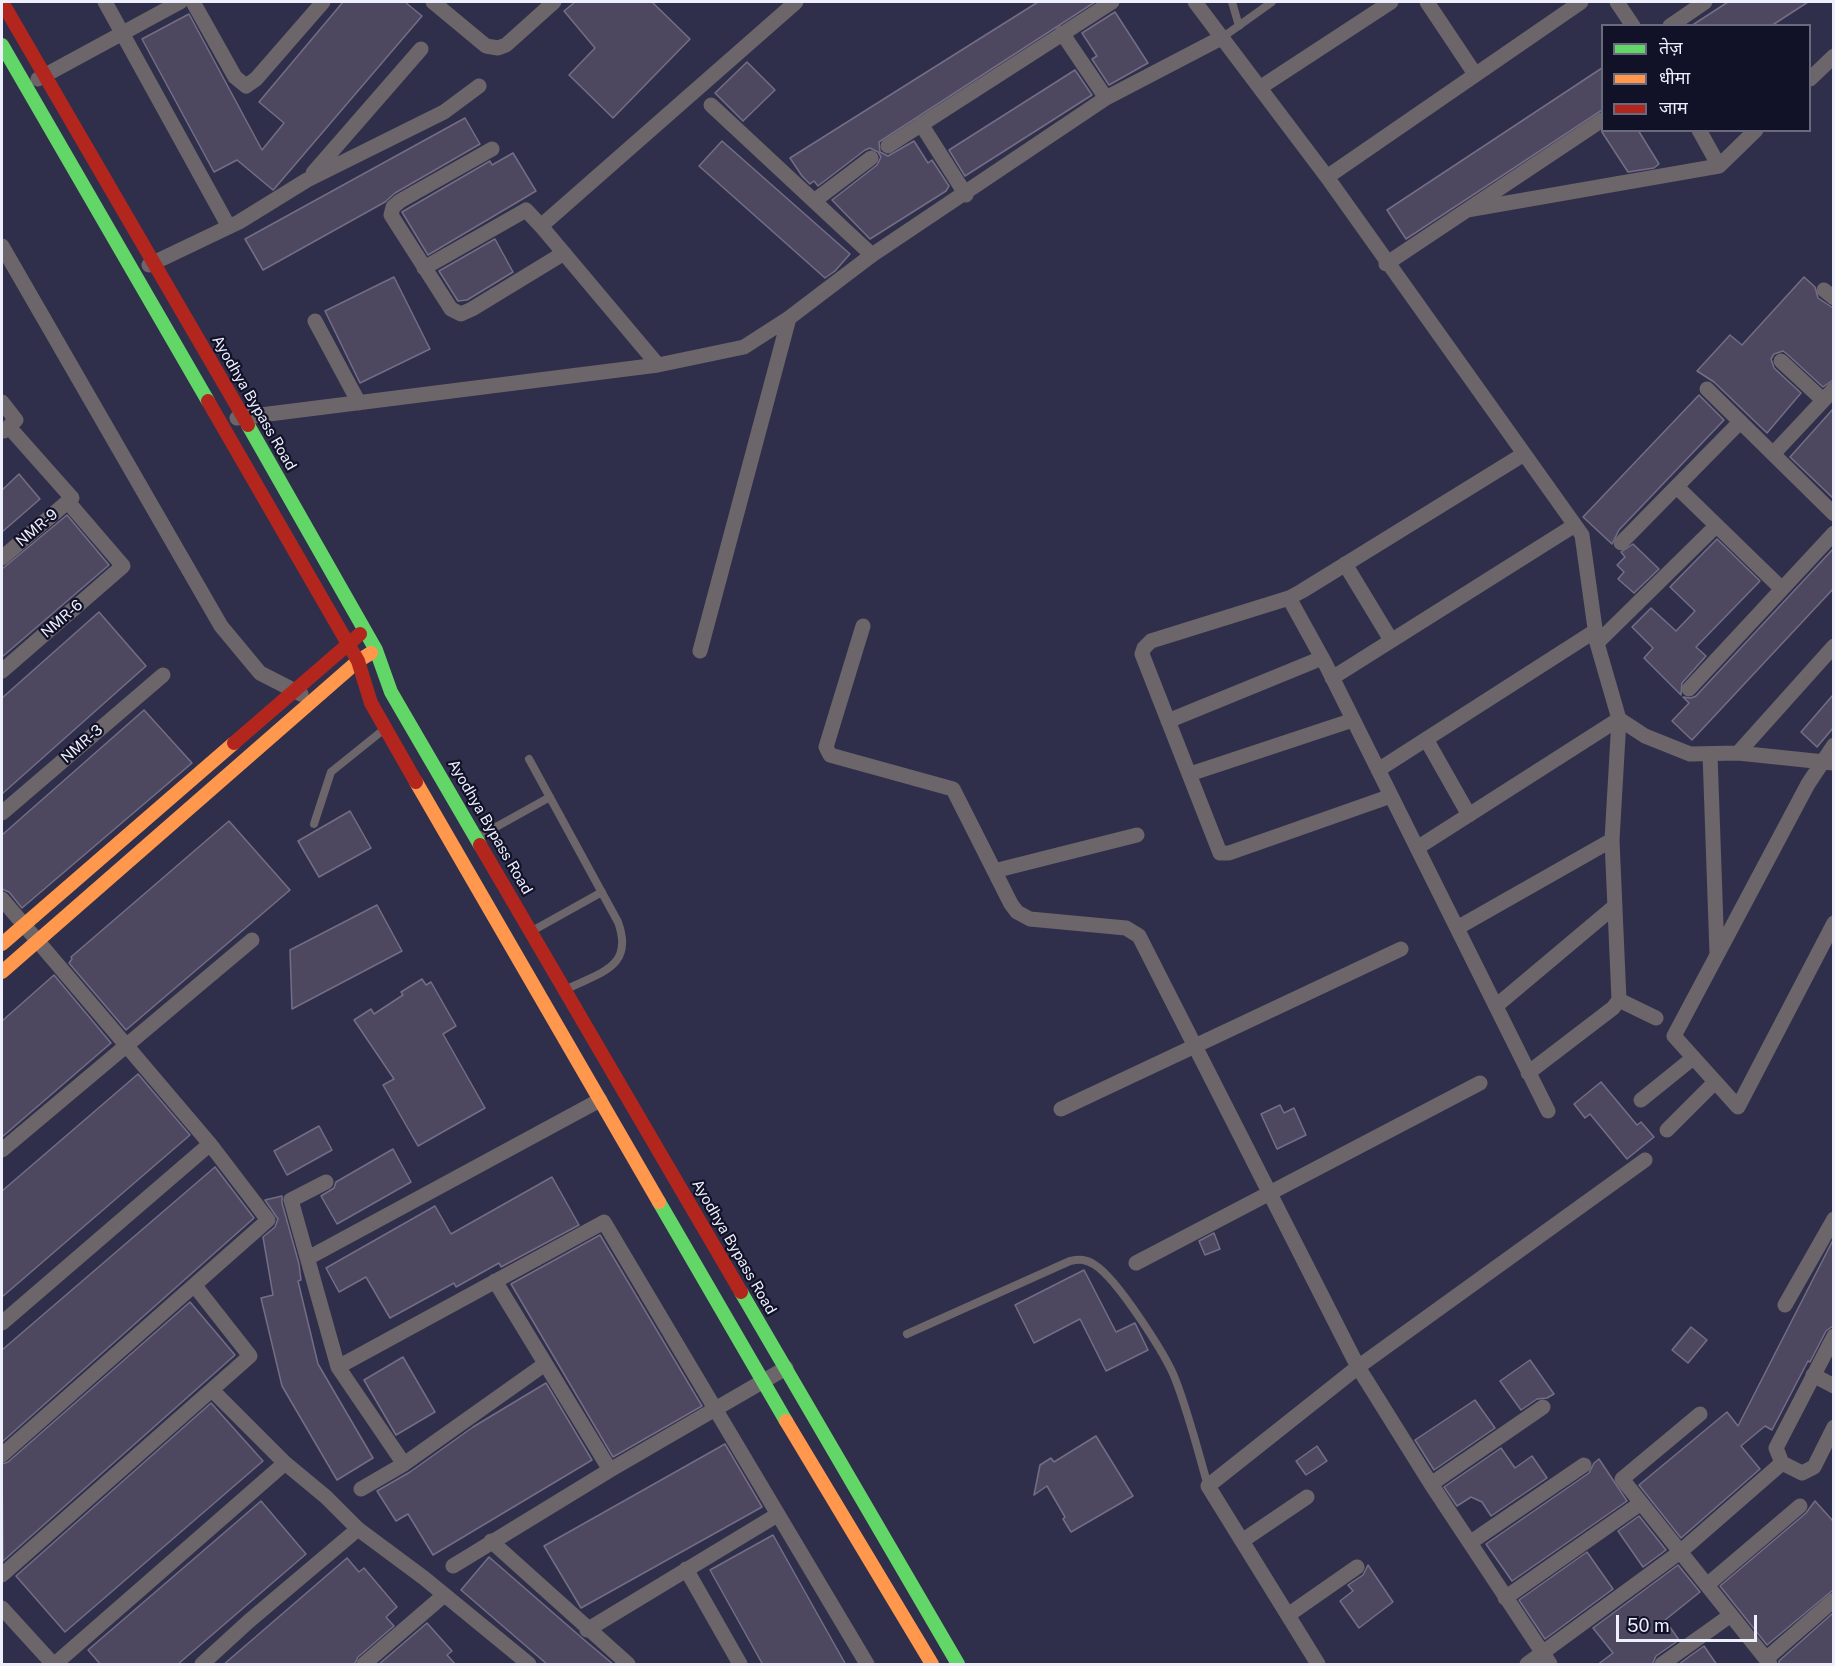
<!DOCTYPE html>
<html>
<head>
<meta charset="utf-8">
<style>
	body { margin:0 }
	#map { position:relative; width:1835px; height:1666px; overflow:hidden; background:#302f4b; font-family:"Public Sans","Noto Sans Devanagari",sans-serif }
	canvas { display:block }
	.frame { position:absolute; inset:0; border:3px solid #edeffc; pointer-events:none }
	.legend { position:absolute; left:1601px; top:24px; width:210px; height:108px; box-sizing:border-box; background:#111127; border:2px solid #696a7c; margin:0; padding:8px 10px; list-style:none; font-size:18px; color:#edeffc }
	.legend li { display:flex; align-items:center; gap:12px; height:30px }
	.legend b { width:30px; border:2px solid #696a7c }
	.scale { position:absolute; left:1616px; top:1615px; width:141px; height:27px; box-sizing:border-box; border:3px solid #edeffc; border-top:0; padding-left:8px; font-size:18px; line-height:21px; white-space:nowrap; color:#edeffc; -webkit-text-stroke:4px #111127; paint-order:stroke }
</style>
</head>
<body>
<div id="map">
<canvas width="1835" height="1666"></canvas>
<div class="frame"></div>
<ul class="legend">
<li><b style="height:8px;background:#63d668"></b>तेज़</li>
<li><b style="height:8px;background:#ff974d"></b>धीमा</li>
<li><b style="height:8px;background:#b3261e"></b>जाम</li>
</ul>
<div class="scale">50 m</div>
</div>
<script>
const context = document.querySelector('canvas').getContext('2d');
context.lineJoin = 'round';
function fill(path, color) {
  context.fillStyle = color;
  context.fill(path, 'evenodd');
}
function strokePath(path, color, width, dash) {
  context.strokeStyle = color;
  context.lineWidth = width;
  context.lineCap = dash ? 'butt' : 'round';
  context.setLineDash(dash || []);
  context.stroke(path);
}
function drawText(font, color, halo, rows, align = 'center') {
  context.font = font + ' "Public Sans",sans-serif';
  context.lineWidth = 4.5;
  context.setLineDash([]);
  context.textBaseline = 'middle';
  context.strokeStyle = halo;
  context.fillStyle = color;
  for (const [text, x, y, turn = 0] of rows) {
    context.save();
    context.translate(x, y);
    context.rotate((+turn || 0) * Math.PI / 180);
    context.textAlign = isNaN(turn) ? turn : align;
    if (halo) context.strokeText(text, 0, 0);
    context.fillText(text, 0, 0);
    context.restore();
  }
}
const building = new Path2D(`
	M343 2H405L422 16 275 188 273 190 237 160 214 172 142 39 189 14 262 150 284 123 259 102Z
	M575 2H652L690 39 613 118 569 75 595 48 564 11Z
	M1038 2H1095L879 142 880 152 888 156 914 141 928 163 932 160 949 186 946 191 870 239 832 200 877 165 881 157 878 152 870 148 865 150 818 186 814 181 810 184 802 176 790 158Z
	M1728 2H1808L1771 26H1691Z
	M1115 12 1148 63 1109 85 1092 59 1097 56 1082 33Z
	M747 62 775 90 743 121 715 93Z
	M1602 68V110L1406 239 1387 210Z
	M1075 70 1092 95 965 176 949 150Z
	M465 118 480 144 395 193 385 202 263 270 245 239Z
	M1604 130H1638L1659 164 1654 168 1628 172 1602 132Z
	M722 141 850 254 835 271 825 278 699 166Z
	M513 153 536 191 428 255 402 212 490 161 492 165Z
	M495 239 513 272 467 300 458 301 439 271Z
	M394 277 430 349 360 383 325 311Z
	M1804 277 1815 287 1818 298 1833 308V380L1823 387 1787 354 1783 351 1774 354 1771 359 1774 368 1801 393 1767 433 1714 382 1697 371 1730 335 1742 345Z
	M1699 395 1724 420 1619 530 1612 544 1583 517Z
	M1833 409V498L1790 457Z
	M19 474 40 499 2 532V490Z
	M67 515 109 565 2 657V569Z
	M1717 539 1760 581 1696 647 1706 656 1682 683 1681 695 1644 658 1653 648 1632 627 1651 608 1676 631 1695 611 1670 587Z
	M1633 544 1659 569 1634 593 1618 579 1624 572 1617 565 1625 557 1621 552Z
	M1833 549V589L1692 740 1672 721 1689 703 1683 697 1691 698 1696 696Z
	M99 612 146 666 2 794V698Z
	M1833 695V728L1817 747 1801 732Z
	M144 710 192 763 22 908 9 892 2 889V835Z
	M350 811 371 848 319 877 298 841Z
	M229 821 290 890 126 1030 69 963 72 959 71 957Z
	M377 905 402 951 292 1009 290 950Z
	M54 975 111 1043 2 1137V1021Z
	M422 979 426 985 431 982 456 1026 443 1034 485 1108 418 1146 383 1085 394 1079 354 1020 371 1009 374 1014 403 995 401 992Z
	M138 1074 190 1135 2 1297V1191Z
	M1601 1082 1637 1125 1641 1122 1654 1137 1627 1159 1590 1114 1585 1118 1574 1104Z
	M1280 1105 1284 1113 1294 1108 1306 1135 1277 1149 1261 1114Z
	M319 1126 332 1150 287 1175 274 1151Z
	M393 1149 411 1182 337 1224 321 1196 334 1188 336 1182Z
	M215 1167 254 1218 2 1442V1350Z
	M552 1177 579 1225 501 1267 499 1263 456 1287 454 1283 390 1318 366 1277 339 1292 326 1268 435 1206 451 1234Z
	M282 1196V1203L299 1264 301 1280 298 1281 318 1364 373 1458 337 1480 282 1386 261 1298 273 1295 263 1237 275 1227 278 1219 265 1200Z
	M1214 1233 1220 1249 1205 1255 1199 1241Z
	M600 1235 702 1406 613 1457 511 1284Z
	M1833 1240V1326L1826 1331 1810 1362 1808 1361 1772 1430 1765 1426 1741 1446 1760 1469 1681 1538 1639 1485 1727 1412 1738 1426Z
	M1084 1270 1116 1332 1135 1323 1148 1350 1106 1371 1080 1319 1034 1343 1015 1305Z
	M190 1302 235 1355 3 1561 2 1464 8 1462Z
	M1691 1327 1707 1340 1688 1363 1672 1350Z
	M403 1357 435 1412 396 1435 364 1380Z
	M1530 1360 1554 1394 1547 1398 1537 1399 1521 1410 1500 1381Z
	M546 1383 592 1460 433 1555 408 1514 396 1521 377 1491 410 1472 473 1427Z
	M1475 1400 1495 1428 1434 1470 1415 1440Z
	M211 1403 263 1461 65 1632 16 1576Z
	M1096 1436 1133 1496 1071 1532 1063 1519 1065 1517 1047 1486 1034 1495 1040 1465 1051 1458 1054 1462Z
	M725 1444 762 1507 581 1608 544 1546Z
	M1317 1446 1327 1461 1306 1475 1296 1461Z
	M1501 1448 1515 1468 1532 1456 1547 1478 1491 1516 1482 1502 1471 1497 1457 1506 1444 1487Z
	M1599 1459 1627 1501 1512 1581 1486 1544 1589 1473 1594 1463Z
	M261 1501 306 1554 177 1665H101L88 1650Z
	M1815 1501 1833 1521V1590L1767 1645 1720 1586 1806 1513Z
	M1639 1516 1666 1550 1643 1567 1618 1531Z
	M773 1535 846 1665H763L710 1570Z
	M1587 1552 1613 1589 1545 1639 1519 1600Z
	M489 1557 582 1638 614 1665H548L461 1590Z
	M347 1558 359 1572 364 1568 397 1607 386 1617 394 1626 358 1657 354 1665H223Z
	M1368 1565 1393 1602 1359 1628 1340 1601 1353 1591 1348 1585 1363 1575Z
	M1678 1565 1700 1592 1665 1620 1679 1640 1656 1656 1652 1665H1597L1613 1653 1593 1628Z
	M1833 1613V1665H1779V1661Z
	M427 1623 452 1651 447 1655 456 1665H378Z
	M1704 1646 1717 1665H1678L1690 1656Z`);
const lane = new Path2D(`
	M1232 2 1239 26
	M1223 37 1272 2
	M529 759 618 922C634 966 602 972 569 988
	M314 824 331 772 382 731
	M478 837 550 797
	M532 931 602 892
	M907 1334 1070 1261C1080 1259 1086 1259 1095 1265 1117 1279 1167 1356 1176 1381 1189 1415 1198 1451 1208 1486`);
const street = new Path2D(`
	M105 2 229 227
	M193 2 235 77 246 86 256 79 323 2
	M433 2 486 46 498 48 506 45 554 2
	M1195 2 1327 177 1582 535 1597 643 1619 719 1645 736 1690 754 1738 753 1834 763
	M1427 2 1475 74
	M1617 2 1633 26
	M1670 26 1705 2
	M1062 33 1106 98
	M38 79 180 2
	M1810 79 1834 56
	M1261 87 1391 2
	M711 105 872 255
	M921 124 966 195
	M1699 130 1719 166
	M888 146 1112 2
	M492 149 400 201 393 207 391 215 451 309 461 314 472 309 564 253
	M313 173 421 49
	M1327 177 1581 2
	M814 201 871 158
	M1467 210 1719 166 1756 130
	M2 246 221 626 260 673 301 694
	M1386 264 1602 120
	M149 265 239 222 307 180 444 112 479 86
	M424 268 526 210 541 226
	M1824 290 1834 298
	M315 321 359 403
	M1781 361 1823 400
	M658 365 541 226 796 2
	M1707 389 1834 514
	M2 402 16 420 4 431
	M237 418 658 365 744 347 789 318 872 255 1106 98 1223 37
	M1773 454 1834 389
	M1677 487 1782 589
	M1621 543 1740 422
	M2 558 72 498 9 427
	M1345 564 1391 640
	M1289 598 1326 665 1548 1111
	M863 626 826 747 830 755 953 789 1011 904 1017 912 1030 919 1126 928 1139 936 1358 1367 1431 1484 1550 1664
	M1597 643 1716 526
	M700 651 789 318
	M2 671 123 566 68 502
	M1332 678 1575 525
	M1689 689 1834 533
	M1168 721 1322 658
	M1426 739 1469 815
	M1834 745 1808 784 1674 1036 1738 1107 1834 923
	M1738 753 1834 646
	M1710 754 1717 954
	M1378 770 1595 631
	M1190 774 1353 720
	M1391 796 1229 853H1220L1142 654 1144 648 1151 641 1289 598 1302 591 1524 454
	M2 813 163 675
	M1417 848 1619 719
	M994 871 1137 835
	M2 899 210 1144 268 1220 2 1455
	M1457 928 1612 840
	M1619 1000 1656 1018
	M1496 1006 1615 906
	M1528 1073 1613 1008 1619 1000 1612 840 1619 719
	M1641 1100 1693 1058
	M1061 1109 1401 949
	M1667 1130 1715 1082
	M2 1150 252 940
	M326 1182 291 1200 338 1367 404 1464
	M308 1258 600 1100
	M1136 1263 1480 1083
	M495 1281 610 1470
	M1785 1305 1834 1219
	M2 1323 210 1144
	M1834 1336 1776 1448 1782 1463 1802 1473 1814 1467 1834 1427
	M338 1367 604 1222 867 1664
	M1813 1375 1834 1386
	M212 1390 285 1463 326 1497 358 1529 424 1578 529 1664
	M1700 1414 1622 1479 1770 1664
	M1431 1484 1543 1407
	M361 1489 404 1464 545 1364
	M491 1541 628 1664
	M1242 1541 1307 1497
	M1471 1542 1584 1465
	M453 1566 610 1470 786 1368
	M686 1569 740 1664
	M2 1575 250 1356 195 1286
	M1707 1585 1800 1506
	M1505 1598 1641 1503
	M2 1608 53 1664
	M1288 1615 1357 1567
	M587 1630 777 1515
	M1766 1659 1834 1600
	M55 1664 285 1463
	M202 1664 249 1621 358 1529
	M364 1664 443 1596
	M1318 1664 1208 1486 1358 1367 1645 1160
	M1527 1664 1680 1552 1782 1463
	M1662 1664 1731 1615`);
const fast = new Path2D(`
	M2 45 208 401
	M248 425 376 650 391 692 480 845
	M659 1202 786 1421
	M741 1292 958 1664`);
const slow = new Path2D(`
	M416 782 659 1202
	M2 944 234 743
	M2 972 358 661 371 653
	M786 1421 932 1664`);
const jam = new Path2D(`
	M2 2 248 425
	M208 401 358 661 371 703 416 782
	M234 743 360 634
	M480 845 741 1292`);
const streetNames = [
	["Ayodhya Bypass Road",254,403,60],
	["NMR-9",37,528,-40],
	["NMR-6",62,619,-41],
	["NMR-3",82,744,-41],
	["Ayodhya Bypass Road",490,827,60],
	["Ayodhya Bypass Road",734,1247,60]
];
fill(building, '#4d4860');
strokePath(building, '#736e86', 1.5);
strokePath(lane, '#6c656a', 8);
strokePath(street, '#6c656a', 15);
strokePath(fast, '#63d668', 14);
strokePath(slow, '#ff974d', 14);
strokePath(jam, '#b3261e', 14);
drawText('15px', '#edeffc', '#111127', streetNames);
</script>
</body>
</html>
